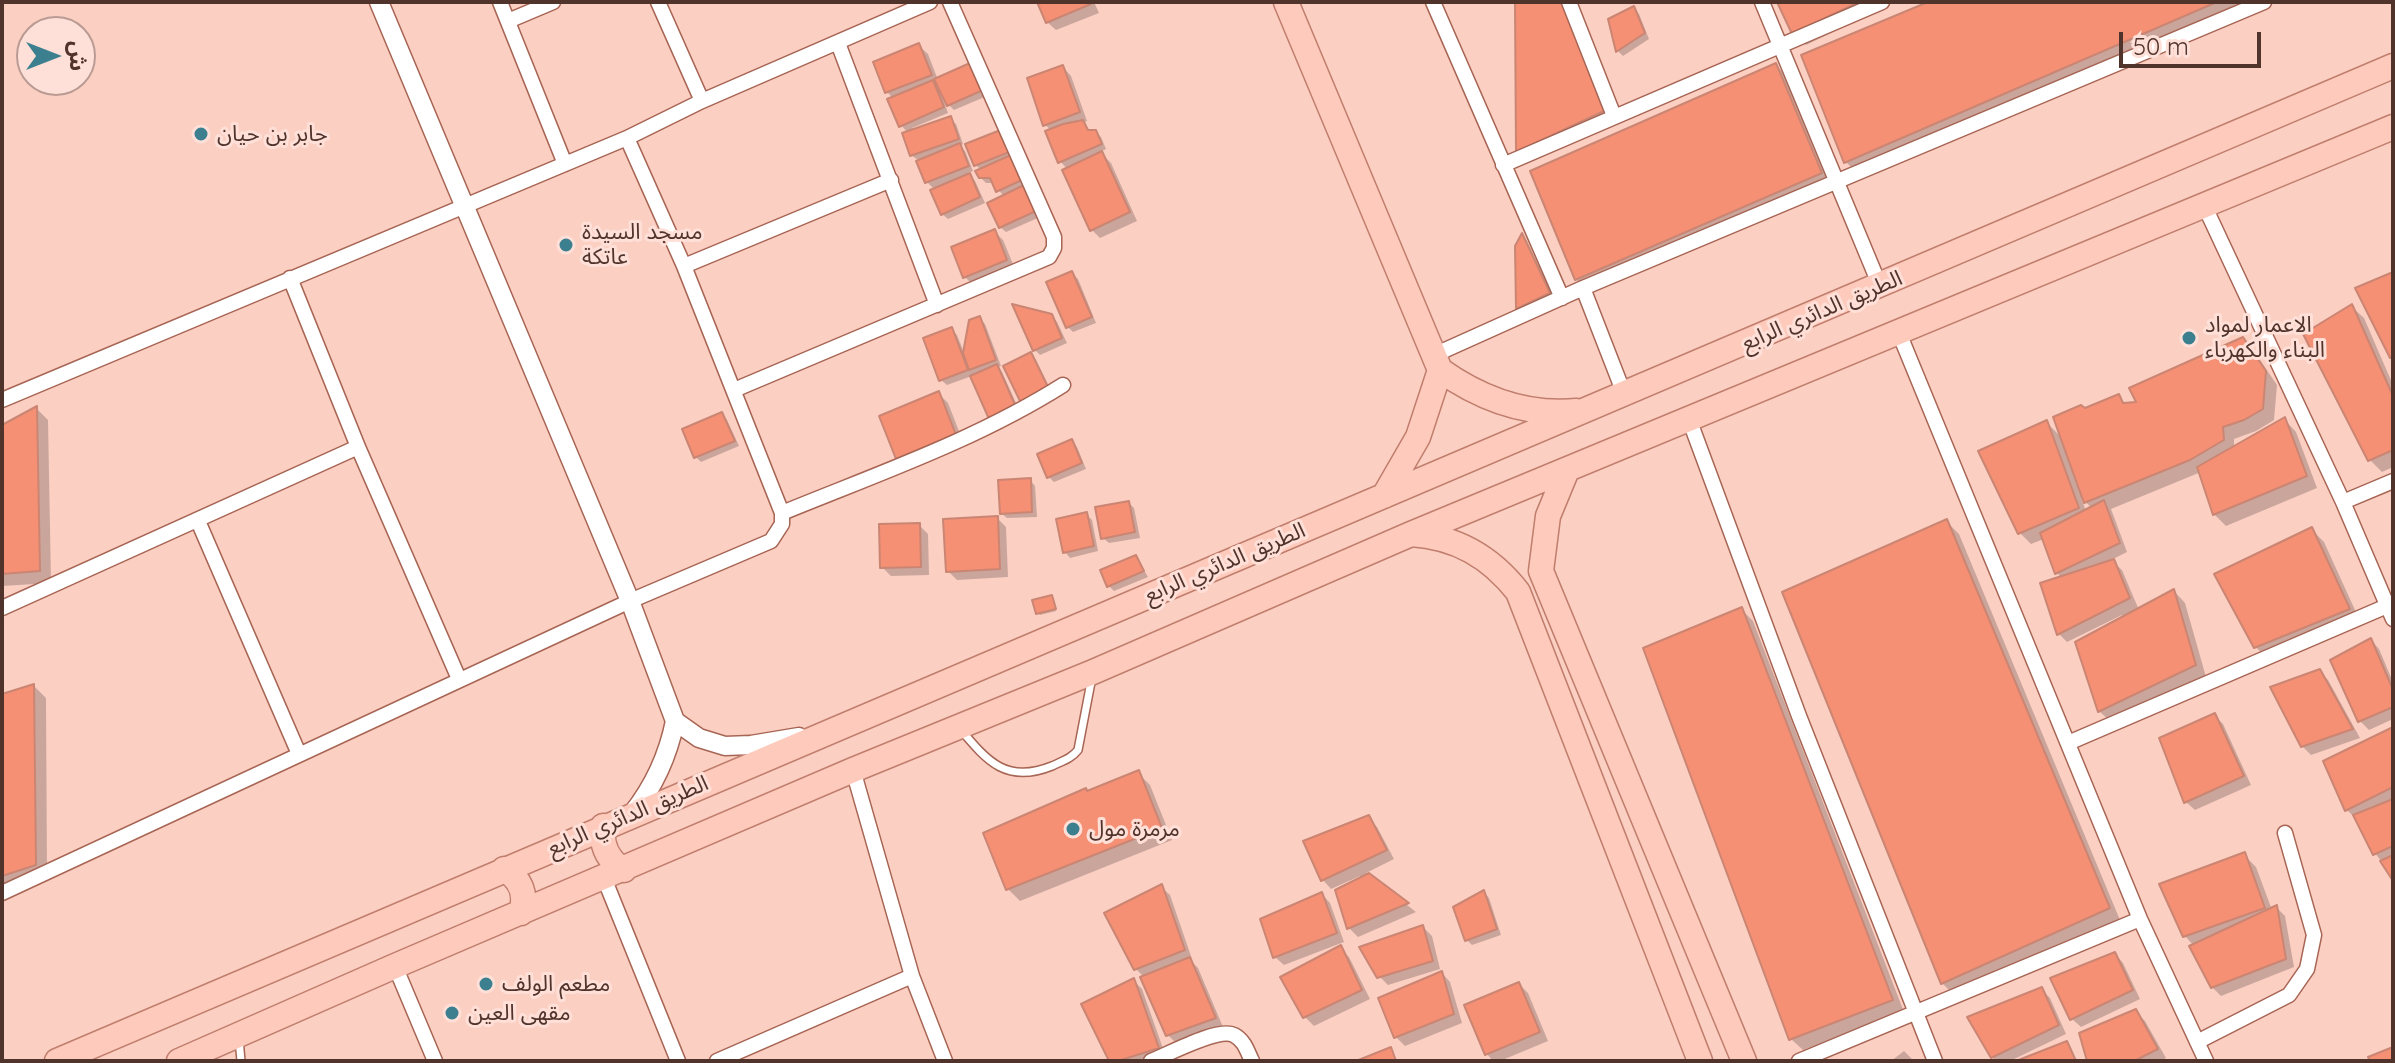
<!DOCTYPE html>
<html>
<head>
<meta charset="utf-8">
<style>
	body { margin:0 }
	#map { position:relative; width:2395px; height:1063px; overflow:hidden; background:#fccfc3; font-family:Quicksand,"Noto Sans Arabic",sans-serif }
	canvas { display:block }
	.frame { position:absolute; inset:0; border:4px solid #50332b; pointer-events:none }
	.north { position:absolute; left:16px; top:16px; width:80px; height:80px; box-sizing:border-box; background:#ffe0d8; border:2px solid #b99b93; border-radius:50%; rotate:90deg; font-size:22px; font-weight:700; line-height:32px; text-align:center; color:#50332b }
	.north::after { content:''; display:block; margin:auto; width:28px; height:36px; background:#3c7f8f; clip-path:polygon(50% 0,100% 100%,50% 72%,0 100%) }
	.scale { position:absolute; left:2119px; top:32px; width:142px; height:36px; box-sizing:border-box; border:4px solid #50332b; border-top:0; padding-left:10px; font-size:24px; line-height:28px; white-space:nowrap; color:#50332b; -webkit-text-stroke:6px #ffe0d8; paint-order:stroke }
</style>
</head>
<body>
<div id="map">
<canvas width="2395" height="1063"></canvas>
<div class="frame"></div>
<div class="north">ش</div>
<div class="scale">50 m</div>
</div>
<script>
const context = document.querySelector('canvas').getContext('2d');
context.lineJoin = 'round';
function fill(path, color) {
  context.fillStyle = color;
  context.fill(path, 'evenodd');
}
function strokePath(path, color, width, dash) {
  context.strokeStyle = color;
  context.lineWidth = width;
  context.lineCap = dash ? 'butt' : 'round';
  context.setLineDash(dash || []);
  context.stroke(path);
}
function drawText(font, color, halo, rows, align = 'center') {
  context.font = font + ' Quicksand,"Noto Sans Arabic",sans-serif';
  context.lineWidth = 6;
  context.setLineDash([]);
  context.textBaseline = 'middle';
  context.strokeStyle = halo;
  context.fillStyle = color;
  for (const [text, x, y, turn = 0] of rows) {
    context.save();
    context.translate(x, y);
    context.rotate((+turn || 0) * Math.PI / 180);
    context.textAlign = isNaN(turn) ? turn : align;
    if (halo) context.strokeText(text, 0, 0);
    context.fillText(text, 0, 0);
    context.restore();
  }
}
const shadow = new Path2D(`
	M1039 2H1094L1099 13 1056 30 1047 22Z
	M1517 2H1567L1615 123 1529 163 1518 151Z
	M1780 2H1895L1806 45 1794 33Z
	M1933 2H2256L1858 174 1846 162 1803 56Z
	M1633 8 1639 14 1649 39 1623 56 1618 51 1610 20Z
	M919 46 928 54 938 80 970 65 987 96 954 110 943 99 948 113 912 128 914 131 950 119 956 124 963 144 960 146 965 151 973 171 968 173 975 181 985 203 948 219 942 214 935 190 927 182 918 160 911 155 908 133 901 125 894 99 887 92Z
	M1776 65 1787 77 1833 185 1588 291 1576 279Z
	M1063 67 1071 76 1087 121 1083 123 1090 132H1095L1101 137 1106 149 1100 152 1111 163 1137 221 1100 238 1091 229 1068 170 1060 161 1051 131 1045 124Z
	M1003 131 1040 217 1006 232 1000 227 1004 197 994 183H986L980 177 982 171 976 165Z
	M994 231 1003 240 1015 269 974 286 965 277Z
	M1523 236 1527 241 1554 298 1523 313 1518 308Z
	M1072 273 1078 279 1096 323 1073 332 1068 327Z
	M2352 307 2364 318 2393 385V467L2382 472 2370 460Z
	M1051 316 1057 322 1067 343 1040 355 1035 350Z
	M980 319 985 324 1001 366 997 367 1002 372 1020 412 972 376 947 385 941 380 951 329 957 335 965 355Z
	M2242 339 2254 351 2277 385 2274 420 2256 431 2234 439V448L2285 420 2296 432 2317 488 2226 526 2214 514 2201 472 2111 509 2127 552 2111 560 2122 570 2139 610 2174 591 2185 603 2206 677 2111 722 2099 711 2124 618 2122 615 2067 642 2059 634 2062 578 2057 573 2044 539 2031 544 2019 532 2046 422 2063 439 2085 410 2118 397 2126 405 2140 403ZM2081 498 2092 508 2086 511Z
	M1031 354 1036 360 1053 395 1005 367Z
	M939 394 948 403 964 444 906 467 897 458Z
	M37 409 48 420 51 583 2 586V427Z
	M722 414 727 420 739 446 701 462 696 457Z
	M1072 441 1077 447 1086 469 1054 482 1049 477Z
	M1030 480 1035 486 1037 517 1007 518 1001 513Z
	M1129 503 1134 508 1140 538 1109 543 1103 538Z
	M1086 514 1092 520 1098 551 1070 558 1065 552Z
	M997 518 1006 527 1008 577 957 580 948 571Z
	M1947 522 1959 534 2120 920 1954 995 1942 983Z
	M919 525 928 534 929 575 891 576 882 567Z
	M2312 530 2324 542 2360 621 2267 659 2256 647Z
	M1136 557 1148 577 1114 591 1109 586Z
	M1051 597 1056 611 1040 615 1038 613Z
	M1741 609 1753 621 1904 1012 1803 1050 1791 1039Z
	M2371 640 2379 649 2393 682V719L2369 730 2360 721 2333 660Z
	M2319 671 2328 680 2360 738 2311 755 2302 746Z
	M34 686 46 698 47 876 2 891V696Z
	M2214 715 2223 724 2251 785 2195 810 2186 802Z
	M2393 729V877L2375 853 2359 822 2346 809Z
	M1138 773 1150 785 1172 840 1020 901 1008 889Z
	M1368 818 1377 827 1394 859 1366 873 1416 912 1358 937 1349 928 1338 891 1361 879 1360 876 1331 889 1323 880 1306 842Z
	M2244 855 2256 867 2272 910 2277 908 2285 916 2294 967 2221 996 2212 987 2194 946 2185 936 2162 886Z
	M1161 887 1170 895 1192 959 1190 960 1198 968 1223 1027 1177 1044 1168 1035 1144 977 1136 969Z
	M1484 892 1489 898 1501 935 1472 945 1467 940Z
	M1322 894 1330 903 1344 942 1284 965 1275 957Z
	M1423 927 1432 936 1440 969 1388 985 1379 976Z
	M1340 948 1349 957 1370 999 1314 1026 1305 1017Z
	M2115 954 2123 963 2140 999 2081 1027 2072 1019Z
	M1442 973 1450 982 1462 1023 1405 1046 1396 1037Z
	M1133 980 1142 989 1166 1057 1153 1061H1111Z
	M1519 984 1528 993 1548 1041 1500 1061H1493L1487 1054Z
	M2041 989 2050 998 2066 1034 2010 1061H1996L1992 1057Z
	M2136 1012 2145 1021 2166 1058 2160 1061H2090Z
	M1904 1051 1914 1061H1891Z`);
const building = new Path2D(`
	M1037 2H1090L1091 4 1046 23Z
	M1515 2H1562L1604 111 1516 152Z
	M1777 2H1859L1792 34Z
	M1928 2H2217L1844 163 1801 55Z
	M1634 6 1645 33 1616 52 1608 19Z
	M919 43 932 75 885 93 873 62Z
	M970 63 983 90 947 106 934 79Z
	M1776 63 1822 173 1575 280 1530 171Z
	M1063 65 1080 112 1043 126 1027 78Z
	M933 80 944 107 899 127 887 99Z
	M951 116 959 139 910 156 902 133Z
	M1083 120 1088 130H1096L1102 144 1058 163 1045 131 1063 124Z
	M1003 129 1012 151 974 166 965 144Z
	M960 143 969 166 925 183 916 161Z
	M1102 151 1130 212 1090 231 1062 170Z
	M1013 154 1024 179 996 192 990 178H979L975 171Z
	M970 173 980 197 941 215 930 190Z
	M1024 185 1036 211 999 228 987 203Z
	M995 229 1007 260 963 278 951 247Z
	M1522 233 1550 293 1516 309 1515 246Z
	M1072 271 1092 317 1066 328 1046 282Z
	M2393 272V357L2390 358 2355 288Z
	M1012 304 1052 314 1062 338 1033 351Z
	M2352 304 2393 396V450L2368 461 2303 334Z
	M980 316 996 360 969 370 963 353 969 320Z
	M952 327 968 370 939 381 923 338Z
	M2243 337 2266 371 2263 409 2244 420 2223 427 2224 440 2190 460 2084 503 2053 417 2081 405 2085 408 2119 394 2123 403 2136 402 2129 388Z
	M1031 352 1049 389 1021 403 1003 366Z
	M997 364 1016 407 989 419 970 376Z
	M939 391 956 435 896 459 879 416Z
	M37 406 40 571 2 574V425Z
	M722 412 735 441 694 458 682 429Z
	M2285 417 2307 476 2213 515 2197 467Z
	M2047 420 2079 508 2018 534 1978 451Z
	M1072 439 1082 463 1047 478 1037 454Z
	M1031 478 1032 512 1000 514 998 480Z
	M2104 500 2120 543 2055 574 2040 533Z
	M1129 501 1135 532 1101 539 1095 507Z
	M1087 512 1094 546 1063 553 1056 519Z
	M998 516 1000 569 946 572 943 519Z
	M1947 519 2110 908 1941 984 1782 592Z
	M920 523 921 567 880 568 879 524Z
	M2312 527 2350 609 2254 648 2214 574Z
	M1136 555 1144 571 1107 587 1100 570Z
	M2114 559 2130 598 2057 635 2040 583Z
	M2174 589 2196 665 2098 712 2075 642Z
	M1052 595 1056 609 1036 614 1032 600Z
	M1742 607 1893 1000 1789 1040 1643 648Z
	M2371 638 2393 690V707L2358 722 2330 660Z
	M2320 669 2353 729 2301 747 2270 687Z
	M34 684 36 865 2 876V694Z
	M2215 713 2244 776 2184 803 2159 738Z
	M2393 727V787L2345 811 2323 761Z
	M1139 770 1162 828 1006 890 983 833 1086 788 1087 791Z
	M2393 799V846L2373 855 2353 815Z
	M1369 815 1387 850 1321 881 1303 841Z
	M2245 852 2265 908 2183 937 2159 884Z
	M2393 855V881L2380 861Z
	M1369 873 1409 903 1347 929 1335 890Z
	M1162 884 1185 950 1134 970 1104 913Z
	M1484 890 1497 929 1465 941 1453 907Z
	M1322 892 1337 933 1273 958 1260 919Z
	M2277 905 2286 959 2211 988 2189 946Z
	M1423 925 1433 961 1377 978 1359 947Z
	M1341 945 1362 990 1303 1018 1280 977Z
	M2115 952 2133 990 2070 1020 2050 978Z
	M1190 957 1216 1018 1166 1036 1140 977Z
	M1442 971 1454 1014 1394 1038 1378 998Z
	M1134 978 1159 1048 1118 1061H1109L1081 1004Z
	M1519 982 1540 1032 1485 1055 1464 1005Z
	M2042 987 2059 1025 1991 1058 1967 1017Z
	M2136 1009 2158 1049 2134 1061H2087L2079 1033Z
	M2067 1041 2076 1061H2016Z
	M1391 1047 1396 1061H1356Z
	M2393 1047V1061H2370L2368 1057Z`);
const service = new Path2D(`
	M961 730C988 762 1007 784 1052 766 1062 761 1071 759 1078 750L1092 677
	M239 1039 241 1061`);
const minor = new Path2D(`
	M500 2 565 164
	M658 2 702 101
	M1433 2 1562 298
	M1569 2 1614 116
	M1762 2 1880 286
	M508 21 553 2
	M838 43 937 305
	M627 138 684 266 782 513
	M1503 165 1882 2
	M2205 207 2343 502 2393 619
	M684 266 891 180
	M290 278 358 447 459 679
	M1583 288 1625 396
	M1899 333 2140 919 2206 1061
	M1434 355 1583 288 2264 2
	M734 390 1049 257 1054 248V237L950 2
	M2 400 627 138 702 101 930 2
	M1689 419 1799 716 1935 1061
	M2343 502 2393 481
	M198 521 299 754
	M2 608 358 447
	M2068 743 2387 606
	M853 770 912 976
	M604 878 678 1061
	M2 893 630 601 771 541 782 524V513C877 474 976 440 1063 385
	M395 966 435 1061
	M2197 1042 2289 995 2307 969 2314 935 2285 833
	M717 1061 912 976 945 1061
	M1151 1061C1169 1054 1218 1027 1234 1035 1245 1041 1247 1051 1252 1061
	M1799 1061 2140 919`);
const tertiary = new Path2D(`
	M379 2 630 601 675 721 699 738 725 746 751 745 799 737
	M632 814C655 785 668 756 675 721`);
const primary = new Path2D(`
	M1286 2 1440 370C1481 399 1526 416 1577 411
	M1567 470 1548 516 1541 571 1744 1061
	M1384 496 1418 437 1440 370
	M1411 534C1456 537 1490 556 1518 592L1700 1061
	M603 826C601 845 607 860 624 870
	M504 869C521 879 527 894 521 913
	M57 1061C835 727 1615 400 2393 66
	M179 1061 395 966 853 770 1093 672 1411 534 2393 127`);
const markers = [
	[201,134,8,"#3c7f8f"],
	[566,245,8,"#3c7f8f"],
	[2189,338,8,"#3c7f8f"],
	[1073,829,8,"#3c7f8f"],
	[486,984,8,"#3c7f8f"],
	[452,1013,8,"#3c7f8f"]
];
const poiNames = [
	["جابر بن حيان",217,134],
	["مسجد السيدة",582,232],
	["عاتكة",582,257],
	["الاعمار لمواد",2205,325],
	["البناء والكهرباء",2205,350],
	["مرمرة مول",1089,829],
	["مطعم الولف",502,984],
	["مقهى العين",468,1013]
];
const streetNames = [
	["الطريق الدائري الرابع",1822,311,-23],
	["الطريق الدائري الرابع",1225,563,-23],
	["الطريق الدائري الرابع",628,816,-23]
];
fill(shadow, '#0003');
fill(building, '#f59075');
strokePath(building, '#ca8573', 2);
strokePath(service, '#a76554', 10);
strokePath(minor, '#a76554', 17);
strokePath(tertiary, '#a76554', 21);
strokePath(primary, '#c07e6d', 27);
strokePath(service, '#fff', 7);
strokePath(minor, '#fff', 14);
strokePath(tertiary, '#fff', 18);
strokePath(primary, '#fdcabc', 24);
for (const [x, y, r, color] of markers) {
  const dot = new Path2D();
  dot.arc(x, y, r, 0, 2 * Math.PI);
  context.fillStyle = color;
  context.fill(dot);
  strokePath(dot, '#ffe0d8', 3);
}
drawText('22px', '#50332b', '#ffe0d8', poiNames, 'left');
drawText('22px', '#50332b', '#ffe0d8', streetNames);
</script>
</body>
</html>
